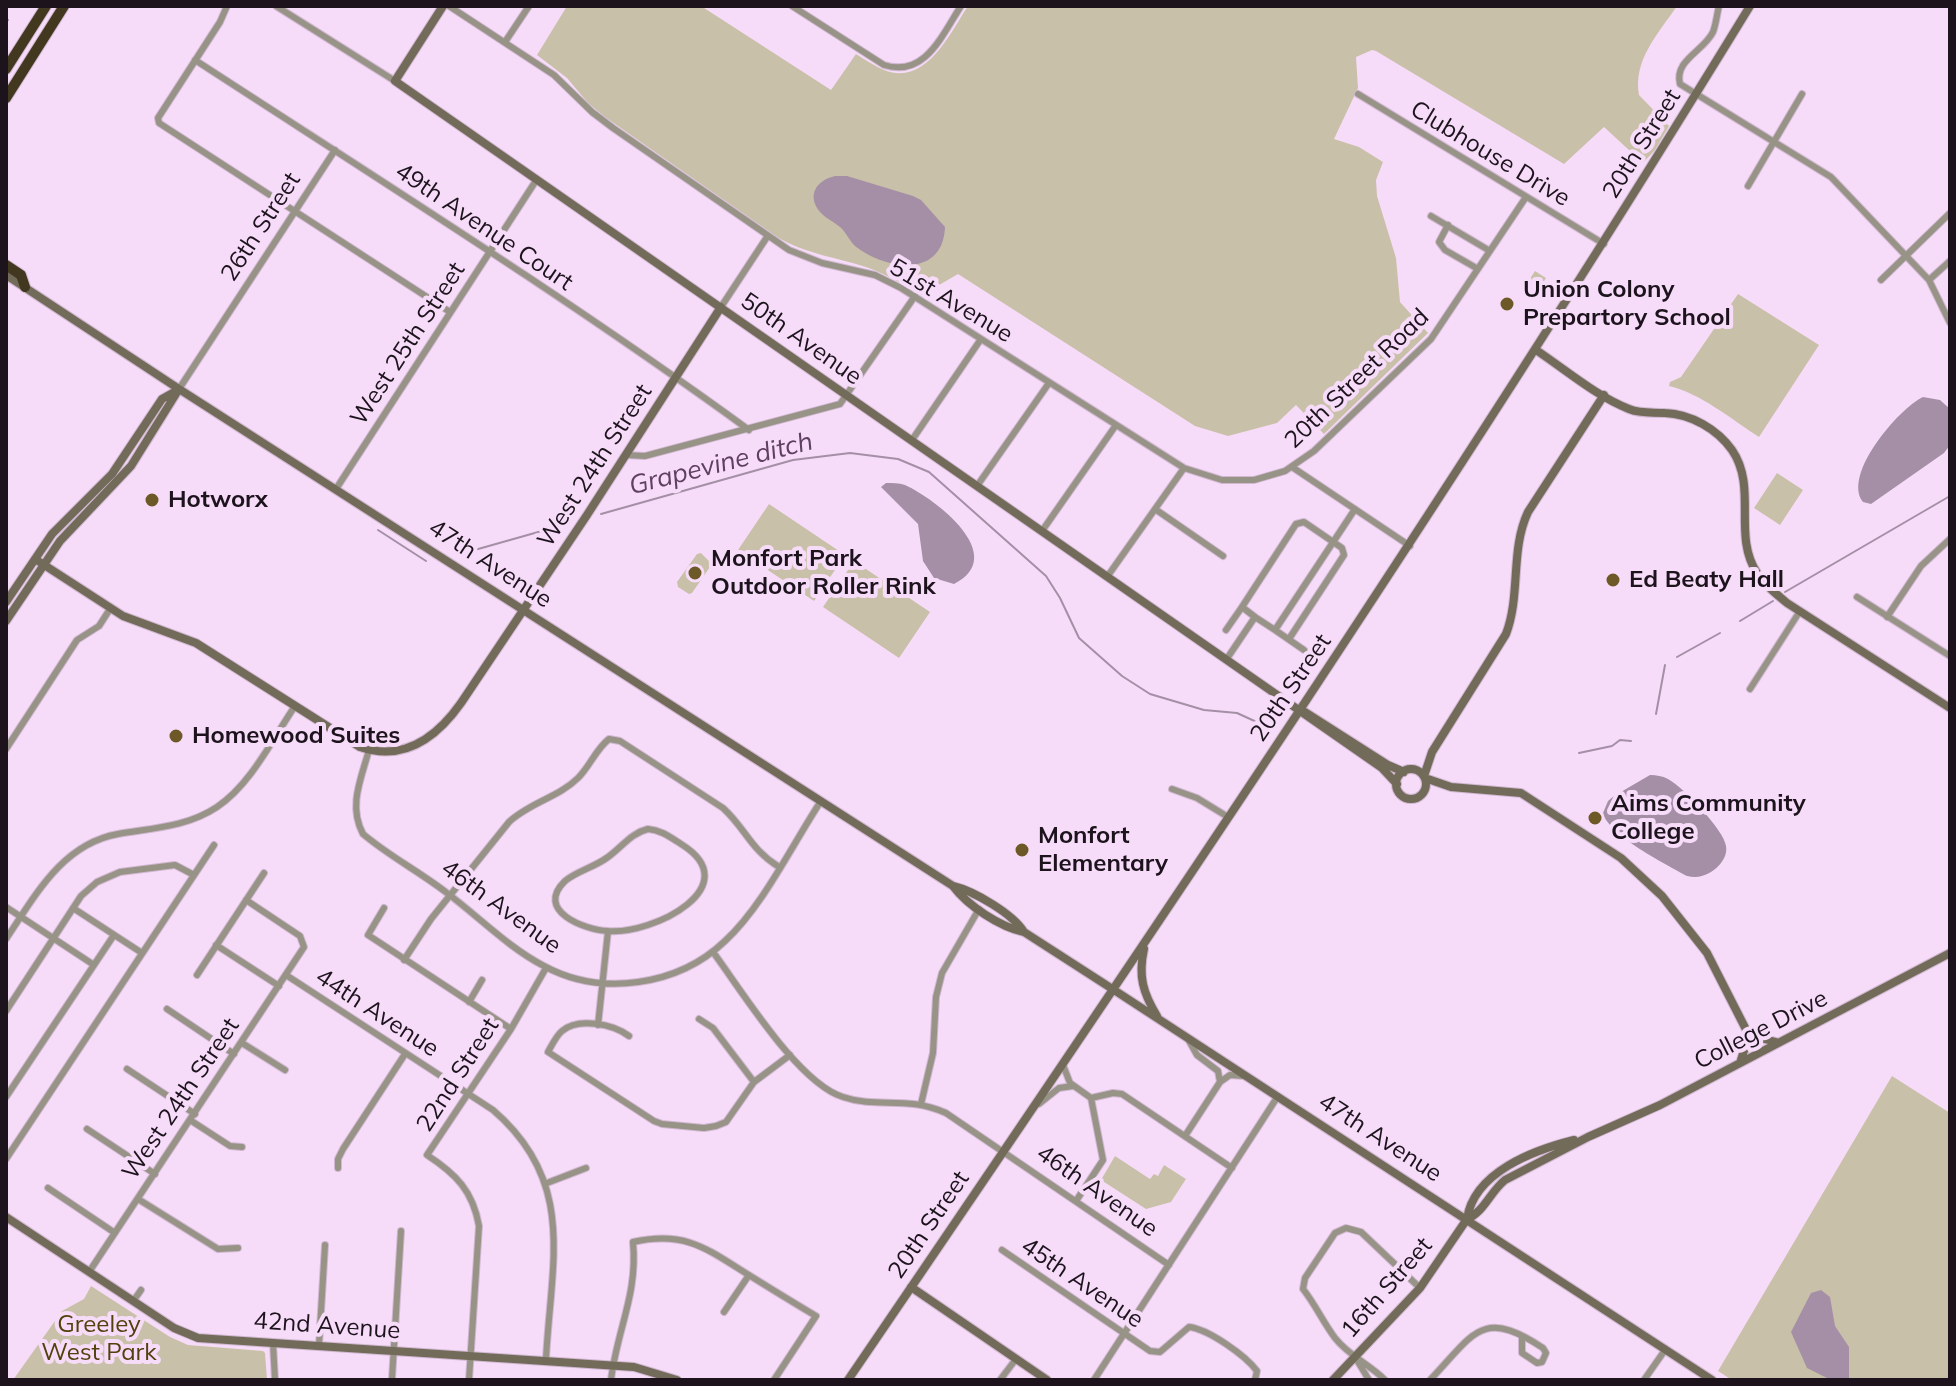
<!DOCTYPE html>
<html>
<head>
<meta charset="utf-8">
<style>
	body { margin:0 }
	#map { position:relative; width:1956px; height:1386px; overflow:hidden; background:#f7dcf9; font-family:Mulish,sans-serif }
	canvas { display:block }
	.frame { position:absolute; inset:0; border:8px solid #1c131d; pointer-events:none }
</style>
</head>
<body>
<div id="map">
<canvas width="1956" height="1386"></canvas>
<div class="frame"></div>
</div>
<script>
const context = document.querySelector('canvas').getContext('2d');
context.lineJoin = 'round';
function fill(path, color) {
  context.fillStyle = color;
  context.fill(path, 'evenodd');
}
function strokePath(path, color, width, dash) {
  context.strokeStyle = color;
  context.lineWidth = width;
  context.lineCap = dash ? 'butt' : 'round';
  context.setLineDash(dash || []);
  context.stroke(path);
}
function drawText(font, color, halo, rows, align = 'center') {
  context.font = font + ' Mulish,sans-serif';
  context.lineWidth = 8;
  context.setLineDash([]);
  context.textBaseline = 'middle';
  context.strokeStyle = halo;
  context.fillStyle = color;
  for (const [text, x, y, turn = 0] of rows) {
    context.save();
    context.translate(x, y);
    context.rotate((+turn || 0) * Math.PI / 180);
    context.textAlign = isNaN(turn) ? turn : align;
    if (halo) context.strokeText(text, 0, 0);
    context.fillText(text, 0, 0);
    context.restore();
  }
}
const green = new Path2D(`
	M567 6H701L831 90 856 54C865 60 875 66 884 70 926 87 950 33 968 6H1677C1658 34 1633 60 1639 95L1669 126 1655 150 1643 163 1604 127 1564 164 1376 51 1372 50 1356 57 1358 88 1334 139 1359 147 1383 162 1376 180 1377 196 1396 258 1400 302 1428 333 1324 434 1296 405 1277 423 1228 436 1195 426 958 274 922 295C904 285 886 274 866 267 835 257 806 254 777 237L605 117 588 103 567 78 537 55Z
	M1535 271 1546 278 1535 295 1524 288Z
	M1738 294 1819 345 1759 437C1731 419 1700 393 1669 386L1670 382 1681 377Z
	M1777 473 1803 490 1780 525 1754 508Z
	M769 504 845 555 814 601 738 550Z
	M701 553 712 564 692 593 689 594 678 587 677 582 697 554Z
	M854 561 930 612 899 658 823 607Z
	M1892 1076 1950 1113V1380H1732L1718 1371Z
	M1115 1156 1150 1179 1154 1174 1158 1176 1164 1165 1186 1179 1171 1202 1146 1209 1101 1180Z
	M91 1286 170 1337 188 1345 263 1351 265 1353 267 1380H13L62 1311 84 1299Z`);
const water = new Path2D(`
	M835 176H847L913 196 921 200 945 227C943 279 885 270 855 246 849 240 846 232 840 227 833 221 825 218 820 212 806 195 817 180 835 176Z
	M1923 397 1940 400 1950 409V445L1944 453 1871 504 1863 502C1842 475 1898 409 1923 397Z
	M886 483C892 483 899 483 905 485 936 499 1010 556 954 584L934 578 923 561 918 524 881 487Z
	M1650 775C1657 775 1662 776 1668 779 1683 787 1724 830 1726 846 1728 857 1719 867 1711 872 1702 877 1696 878 1687 876 1667 865 1608 835 1603 813L1608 801 1614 796Z
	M1821 1290 1830 1297 1835 1326 1849 1347V1380H1831L1807 1368 1791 1332 1811 1293Z`);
const stream = new Path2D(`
	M6 22 8 20
	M601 514 793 460 850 453 898 459 929 472 1046 576 1060 598 1079 638 1122 676 1150 694 1204 710 1237 713 1272 729
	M378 530 426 561
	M464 553 563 525
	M1785 592 1950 496
	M1740 621 1773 601
	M1677 657 1720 633
	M1656 714 1665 665
	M1579 753 1612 746 1620 740 1631 741`);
const street = new Path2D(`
	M227 6 220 22 158 118 159 123 450 312
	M276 6 395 81
	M449 6 554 75 592 112 613 128 789 250 822 263 875 275 901 288 1184 468 1222 480H1254L1285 471 1314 451 1431 339 1526 197
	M792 6 884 65C925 78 942 35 961 6
	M1719 6C1717 14 1716 24 1713 32 1704 51 1674 60 1680 84L1831 177 1929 280 1950 323
	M505 42 529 6
	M195 60C381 181 569 299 749 430
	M1358 94 1604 244
	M1748 186 1802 94
	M1431 216 1490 251
	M1448 225 1439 242 1445 250 1478 269
	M1881 280 1950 213
	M1929 280 1950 261
	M721 307 767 237
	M179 389 335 150
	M912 440 981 339
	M626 455 645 456 840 404 915 296
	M1292 467 1410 546
	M977 486 1049 383
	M336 489 537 179
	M1155 509 1223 556
	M1042 531 1116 425
	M1107 577 1184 468
	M1857 597 1950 656
	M1255 617 1275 630 1355 509
	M1887 617 1921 566 1950 539
	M1226 630 1242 607
	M1275 630 1304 650
	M1226 660 1255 617 1242 607 1296 524 1304 522 1342 548 1344 555 1289 639
	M1750 689 1800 611
	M6 749 77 640 99 626 110 609
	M369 750C361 779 348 806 363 834 389 856 420 872 447 893 479 917 509 948 544 966 601 997 678 986 725 941 763 906 792 845 821 801
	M1172 789 1197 798 1228 817
	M648 829C661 830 670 837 681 844 749 886 653 935 608 931 585 930 534 911 565 881 577 871 595 867 608 857 622 847 631 833 648 829Z
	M6 907 94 965
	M73 908 142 953
	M384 908 368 935 511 1029
	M6 939C35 896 62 844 118 834 153 828 187 827 217 807 251 784 272 740 295 706
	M216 945 279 986
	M713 952C742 991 798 1083 843 1097 878 1109 907 1095 946 1113L1169 1265
	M404 960 431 919 509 822C529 803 559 797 578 778 590 766 596 749 609 739L620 741 723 808C746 829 750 849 779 867
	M197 975 264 873
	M286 975 493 1110C577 1182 551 1262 546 1359
	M469 1002 482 980
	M167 1009 234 1054
	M6 1011 81 896 97 882 120 872 175 865 194 875
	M699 1019 713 1028 754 1082
	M598 1025 608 931
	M629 1036C613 1024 578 1017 562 1031 556 1036 552 1045 548 1052L654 1121 662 1124 704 1128 716 1126 726 1122 754 1082 790 1055
	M1188 1039 1197 1055 1218 1071 1220 1082
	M242 1043 285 1070
	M1063 1065 1070 1083 1091 1098 1103 1160 1076 1201
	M127 1069 195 1114
	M6 1097 114 935
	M1091 1098 1113 1093 1122 1094 1232 1168
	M921 1104 933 1053 936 997 942 973 979 909
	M1039 1104 1059 1088 1073 1086
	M190 1120 230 1146 242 1147
	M87 1129 155 1174
	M1185 1136 1220 1082 1230 1075 1244 1076
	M6 1159 214 845
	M338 1168V1159L343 1149 405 1054
	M547 1183 586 1168
	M48 1188 115 1233
	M138 1199 218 1249 238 1248
	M1002 1250 1150 1351 1160 1352 1189 1327C1208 1329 1245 1355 1257 1371L1255 1380
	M89 1272 304 947 300 936 246 900
	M134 1300 141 1290
	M724 1312 749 1275
	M273 1343 275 1380
	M319 1345 325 1245
	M1355 1357 1369 1380
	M392 1379 401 1231
	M469 1380 479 1226C473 1191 456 1174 427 1155L511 1029 546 968
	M611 1380C617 1329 638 1295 633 1242 687 1230 708 1250 752 1277 773 1290 794 1303 816 1316L774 1380
	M1000 1380 1016 1359
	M1094 1380 1278 1096
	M1385 1380C1369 1364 1349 1356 1335 1338 1323 1322 1315 1304 1303 1289L1305 1278 1335 1233 1346 1228 1361 1232 1420 1288
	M1430 1380C1474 1334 1481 1307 1543 1348L1546 1353 1542 1362 1537 1363 1522 1353V1338
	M1644 1380 1665 1350`);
const secondary = new Path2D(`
	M443 6 395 81 1382 768 1397 784
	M6 275 179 389 953 886C968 906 1000 927 1024 932L1114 990 1712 1380
	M1536 350C1566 370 1596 396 1629 409 1641 414 1652 412 1665 413 1691 414 1717 429 1732 450 1758 488 1732 535 1757 573 1765 585 1776 594 1787 603L1950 708
	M35 559 123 616 196 643 360 747C404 762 437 737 461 703L587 515 721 307
	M6 602 52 534 112 474 162 399 178 390
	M6 621 60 541 131 466 179 389
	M1305 712 1388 765 1404 772
	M1396 784a15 15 0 1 1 30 0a15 15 0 1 1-30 0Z
	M1424 776 1432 752 1506 634C1521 595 1510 550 1528 512L1604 395
	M1425 778 1451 787 1521 793 1621 858 1662 896 1707 953 1758 1053
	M953 886C974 891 1013 914 1024 932
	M1144 949C1138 976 1143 993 1157 1016
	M1741 1060 1749 1035 1776 1042
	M6 1217 174 1328 198 1338 634 1367 677 1380
	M1467 1219C1484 1212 1490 1192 1505 1180L1588 1137 1660 1105 1950 953
	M911 1287 1047 1380
	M848 1380C1157 927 1464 473 1750 6
	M1333 1380 1420 1288 1467 1219C1474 1172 1534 1150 1574 1140`);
const highway = new Path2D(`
	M6 69 46 6
	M6 98 64 6
	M6 265 21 275 25 287`);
const markers = [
	[1507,304,8,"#6c5927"],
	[152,500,8,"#6c5927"],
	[695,573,8,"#6c5927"],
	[1613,580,8,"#6c5927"],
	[176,736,8,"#6c5927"],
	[1595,818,8,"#6c5927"],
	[1022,850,8,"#6c5927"]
];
const streetNames = [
	["20th Street",1642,144,-58],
	["Clubhouse Drive",1490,154,31],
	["26th Street",261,227,-57],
	["49th Avenue Court",484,227,34],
	["51st Avenue",951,301,31],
	["50th Avenue",801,339,35],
	["West 25th Street",408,344,-57],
	["20th Street Road",1357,379,-44],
	["West 24th Street",595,466,-57],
	["47th Avenue",490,564,33],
	["20th Street",1291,688,-56],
	["46th Avenue",501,907,36],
	["44th Avenue",377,1013,33],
	["College Drive",1761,1030,-27],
	["22nd Street",458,1075,-57],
	["West 24th Street",181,1099,-56],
	["47th Avenue",1380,1138,33],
	["46th Avenue",1097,1191,35],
	["20th Street",929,1225,-56],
	["45th Avenue",1082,1283,34],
	["16th Street",1387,1288,-49],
	["42nd Avenue",327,1326,4]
];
const poiNames = [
	["Union Colony",1523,290],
	["Prepartory School",1523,318],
	["Hotworx",168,500],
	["Monfort Park",711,559],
	["Outdoor Roller Rink",711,587],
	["Ed Beaty Hall",1629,580],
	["Homewood Suites",192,736],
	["Aims Community",1611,804],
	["College",1611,832],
	["Monfort",1038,836],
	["Elementary",1038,864]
];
const parkNames = [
	["Greeley",99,1325],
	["West Park",99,1353]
];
const waterNames = [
	["Grapevine ditch",721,464,-14]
];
fill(green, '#c9c0a9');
fill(water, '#a48fa6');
strokePath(stream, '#a48fa6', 2);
strokePath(street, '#d0b8d1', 8);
strokePath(secondary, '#d0b8d1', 10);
strokePath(highway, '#d0b8d1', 12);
strokePath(street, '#989387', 6);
strokePath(secondary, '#736b5a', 8);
strokePath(highway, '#423820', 10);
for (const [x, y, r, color] of markers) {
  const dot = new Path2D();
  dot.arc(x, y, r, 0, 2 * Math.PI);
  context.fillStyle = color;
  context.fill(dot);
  strokePath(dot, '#f7dcf9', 3);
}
drawText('24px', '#1c131d', '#f7dcf9', streetNames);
drawText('bold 24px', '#1c131d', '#f7dcf9', poiNames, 'left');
drawText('24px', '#52400d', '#f7dcf9', parkNames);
drawText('italic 26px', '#5f3f62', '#f7dcf9', waterNames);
</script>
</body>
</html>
